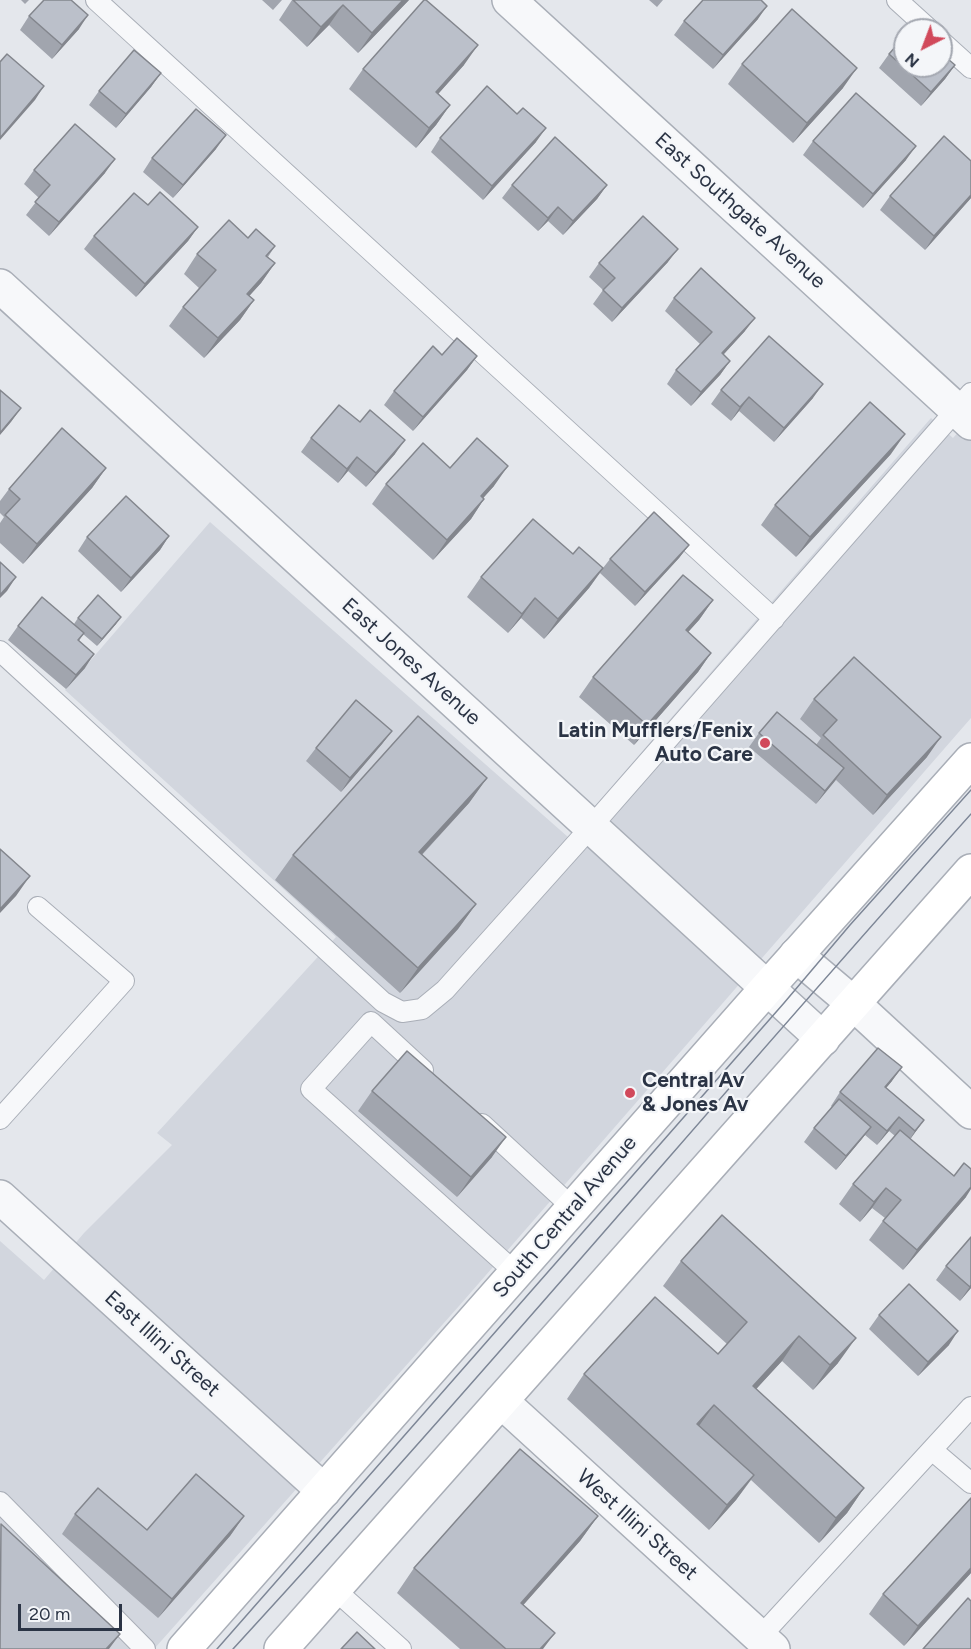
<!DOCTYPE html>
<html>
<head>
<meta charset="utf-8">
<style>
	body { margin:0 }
	#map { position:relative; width:971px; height:1649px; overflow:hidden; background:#e4e7ec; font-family:Figtree,sans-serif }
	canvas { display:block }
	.north { position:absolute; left:893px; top:18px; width:60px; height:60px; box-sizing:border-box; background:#f4f6f9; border:2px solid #a4a8b1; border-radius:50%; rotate:222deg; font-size:16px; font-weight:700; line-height:24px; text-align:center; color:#2b3445 }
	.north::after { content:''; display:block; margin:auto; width:21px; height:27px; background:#d1495b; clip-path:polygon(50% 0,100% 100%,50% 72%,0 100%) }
	.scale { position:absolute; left:18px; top:1604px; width:104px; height:27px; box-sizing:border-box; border:3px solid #2b3445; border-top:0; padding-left:8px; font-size:18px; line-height:21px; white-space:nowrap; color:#2b3445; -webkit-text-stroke:4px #f4f6f9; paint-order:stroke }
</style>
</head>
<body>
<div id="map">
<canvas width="971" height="1649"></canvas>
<div class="north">N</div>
<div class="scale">20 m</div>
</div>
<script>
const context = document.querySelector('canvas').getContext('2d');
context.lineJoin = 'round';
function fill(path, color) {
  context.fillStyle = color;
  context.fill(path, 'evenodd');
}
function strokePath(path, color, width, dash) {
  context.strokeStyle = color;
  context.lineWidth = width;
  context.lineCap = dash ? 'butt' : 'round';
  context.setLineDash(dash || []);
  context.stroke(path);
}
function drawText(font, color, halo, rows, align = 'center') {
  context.font = font + ' Figtree,sans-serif';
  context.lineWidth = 4.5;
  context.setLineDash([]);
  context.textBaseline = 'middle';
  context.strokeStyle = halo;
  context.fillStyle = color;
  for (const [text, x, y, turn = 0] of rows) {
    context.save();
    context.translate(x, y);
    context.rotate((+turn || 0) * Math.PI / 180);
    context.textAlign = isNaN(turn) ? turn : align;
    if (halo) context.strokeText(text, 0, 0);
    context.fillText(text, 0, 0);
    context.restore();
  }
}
const built = new Path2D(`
	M931 418 953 438 971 418V718L459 1306 154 1649H0V1241L44 1280 84 1233 172 1145 157 1133 336 937 65 690 210 522 568 837Z`);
const lane = new Path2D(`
	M96 0 774 619
	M897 0 930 30
	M941 41 971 68
	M0 651 383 1002 402 1012 422 1009 445 990 591 827 971 393
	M423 1070 371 1022 311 1089 516 1273
	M0 1119 124 981 38 907
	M482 1124 573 1208
	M932 1450 971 1483
	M0 1502 145 1649
	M334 1589 401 1649
	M760 1637 971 1407`);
const street = new Path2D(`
	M509 0 971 423
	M0 286 823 1039
	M796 955 854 1004 971 1112
	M0 1197 324 1491
	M501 1401 773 1649`);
const secondary = new Path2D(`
	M184 1649 767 988 971 760
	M281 1649 971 871`);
const tram = new Path2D(`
	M217 1649 784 1003 850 925 971 790
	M233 1649C485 1375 723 1091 971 814`);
const wall = new Path2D(`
	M21 0H29L25 4Z
	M262 0H282L273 10Z
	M292 0H409L358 53 329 25 307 47 279 20Z
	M649 0H663L657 7Z
	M29 16 79 29 52 59 20 30Z
	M758 19 713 69 674 35 684 21Z
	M889 54 955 65 945 79 921 106 879 68Z
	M742 64 843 88 793 143 728 84Z
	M464 65 438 94 450 105 436 125 416 148 349 89 363 69Z
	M161 73 151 87 116 128 89 105 99 91Z
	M440 138 536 142 483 200 431 152Z
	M813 141 906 160 863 208 803 155Z
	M216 149 173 198 143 172 152 158Z
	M34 170 105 173 49 236 26 215 39 198 24 184Z
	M512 185H607L597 199 563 235 548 221 538 231 502 198Z
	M890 196 971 198 925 250 880 210Z
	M148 205 198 227 188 241 136 297 84 249 94 236Z
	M248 238 275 246 268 257 275 263 261 283 249 296 254 300 240 320 204 358 169 326 183 307 199 288 184 274 197 254Z
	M668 262 612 322 593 304 603 290 589 277 599 263Z
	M674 298 745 331 723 355 730 361 720 375 691 406 667 384 676 370 700 344 665 311Z
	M442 355 477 356 467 370 413 431 384 405 394 391Z
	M721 390 813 398 774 442 739 411 731 421 711 404Z
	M311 438 395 454 366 487 348 471 338 483 301 452Z
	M891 454 796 557 761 525 775 505Z
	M106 468 92 488 23 564 0 543V523L4 517 0 513V501L9 489Z
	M450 468 494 486 483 498 484 499 471 519 433 560 372 504 386 484Z
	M169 536 160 550 121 592 78 551 87 537Z
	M689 545 679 558 635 606 600 573 589 588 544 639 521 618 508 633 467 597 481 577 573 554 603 568 610 559Z
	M713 600 699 620 688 632 711 653 698 672 634 745 579 697 593 677Z
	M78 618 116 624 97 646 83 634 79 641 85 668 66 689 8 640 18 626 74 624Z
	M814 699 927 757 873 815 836 780 816 804 749 747 759 733 816 745 821 738 800 719Z
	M392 731 382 744 341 792 306 761 316 748Z
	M487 778 469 803 422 855 476 904 458 929 400 993 275 880 293 855Z
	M892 1081 886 1088 924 1120 910 1139 966 1197 903 1270 869 1240 885 1218 872 1208 860 1222 839 1204 853 1184 895 1136 889 1131 877 1145 865 1135 836 1170 804 1142 814 1128 832 1107 831 1106 840 1092Z
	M372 1091 492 1157 457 1197 358 1111Z
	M722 1215 838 1363 813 1390 782 1361 756 1389 864 1488 847 1513 819 1543 751 1480 736 1500 709 1530 567 1399 584 1374 718 1354 727 1344 663 1286 681 1261Z
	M946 1266 971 1288 960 1301 936 1280Z
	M879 1315 949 1345 918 1376 869 1329Z
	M75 1514 147 1530 244 1516 230 1536 158 1618 62 1534Z
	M598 1516 580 1541 523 1605 543 1649H460L397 1593 414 1568Z
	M971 1573 904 1646 869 1614 883 1594Z`);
const shadedWall = new Path2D(`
	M403 0H409L358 53 372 33Z
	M343 5 329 25 307 47 321 27Z
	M767 6 758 19 713 69 723 55Z
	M88 15 79 29 52 59 62 45Z
	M478 45 464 65 422 112 436 92Z
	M955 65 945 79 921 106 931 92Z
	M857 68 843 88 793 143 807 123Z
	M161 73 151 87 116 128 126 114Z
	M44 86 35 100 0 140V138Z
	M450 105 436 125 416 148 429 128Z
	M546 128 536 142 483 200 492 186Z
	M226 135 216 149 173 198 183 185Z
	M916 146 906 160 863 208 873 194Z
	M115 159 105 173 49 236 59 222Z
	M607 185 597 199 563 235 573 221Z
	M971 195V198L925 250 934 236Z
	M558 207 548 221 538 231 548 218Z
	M198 227 188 241 136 297 145 284Z
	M678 249 668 262 612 322 622 308Z
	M275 263 261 283 233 314 247 294Z
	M254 300 240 320 204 358 218 338Z
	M755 318 745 331 712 367 722 353Z
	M477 356 467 370 413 431 423 417Z
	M730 361 720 375 691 406 701 392Z
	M823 384 813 398 774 442 784 428Z
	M749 397 739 411 731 421 740 407Z
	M21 408 11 422 0 435V433Z
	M905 434 891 454 796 557 810 537Z
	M405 440 395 454 366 487 376 473Z
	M357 457 348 471 338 483 347 469Z
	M508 466 494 486 467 516 481 496Z
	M106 468 92 488 23 564 37 544Z
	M484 499 471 519 433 560 447 540Z
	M169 536 160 550 121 592 131 578Z
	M689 545 679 558 635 606 645 592Z
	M603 568 589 588 544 639 558 619Z
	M16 577 7 591 0 598V595Z
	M535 598 521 618 508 633 522 614Z
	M713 600 699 620 672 650 686 630Z
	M121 617 116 624 97 646 102 639Z
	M711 653 698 672 634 745 647 725Z
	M94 654 85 668 66 689 76 675Z
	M392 731 382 744 341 792 350 778Z
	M941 737 927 757 873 815 887 795Z
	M844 768 834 782 816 804 825 791Z
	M487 778 469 803 401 877 419 852Z
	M30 876 16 896 0 913V909Z
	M476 904 458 929 400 993 418 968Z
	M902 1067 892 1081 875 1101 885 1087Z
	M899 1117 889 1131 877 1145 887 1131Z
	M924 1120 914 1134 906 1145 915 1131Z
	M871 1127 861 1140 836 1170 846 1156Z
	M506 1137 492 1157 457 1197 471 1177Z
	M971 1187V1189L966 1197 903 1270 917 1250Z
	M886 1188 872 1208 860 1222 874 1202Z
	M971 1285V1288L960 1301Z
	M958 1331 949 1345 918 1376 928 1362Z
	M799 1336 782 1361 736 1411 753 1386Z
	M856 1338 838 1363 813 1390 830 1365Z
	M714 1405 696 1430 697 1424Z
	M754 1475 736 1500 709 1530 727 1505Z
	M864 1488 847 1513 819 1543 836 1518Z
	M244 1516 230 1536 158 1618 172 1599Z
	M598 1516 580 1541 503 1628 521 1603Z
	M971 1568V1573L904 1646 918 1626Z
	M555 1633 543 1649H540Z
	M120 1634 109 1649H106Z`);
const building = new Path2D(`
	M44 0H71L88 15 62 45 29 16Z
	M293 0H403L372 33 343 5 321 27Z
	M424 0H426L478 45 436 92 450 105 429 128 363 69Z
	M703 0H761L767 6 723 55 684 21Z
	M792 9 857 68 807 123 742 64Z
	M905 36V66H941V53L955 65 931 92 889 54Z
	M134 50 161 73 126 114 99 91Z
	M7 54 44 86 0 138V62Z
	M487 86 517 114 523 108 546 128 492 186 440 138Z
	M856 93 916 146 873 194 813 141Z
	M196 109 226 135 183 185 152 158Z
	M75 124 115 159 59 222 35 202 50 185 34 170Z
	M944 136 971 161V195L934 236 890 196Z
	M555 137 607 185 573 221 558 207 548 218 512 185Z
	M160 192 198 227 145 284 94 236 134 193 148 205Z
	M643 216 678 249 622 308 603 290 615 278 599 263Z
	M229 220 248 238 256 229 275 246 266 256 275 263 247 294 254 300 218 338 183 307 216 270 197 254Z
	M701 268 755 318 722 353 730 361 701 392 676 370 712 332 674 298Z
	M769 336 823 384 784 428 749 397 740 407 721 390Z
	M457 338 477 356 423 417 394 391 433 346 442 355Z
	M0 390 21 408 0 433Z
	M870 402 905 434 810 537 775 505Z
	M339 405 360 422 370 410 405 440 376 473 357 457 347 469 311 438Z
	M62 428 106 468 37 544 5 515 20 499 9 489Z
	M477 438 508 466 481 496 484 499 447 540 386 484 423 443 450 468Z
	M126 496 169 536 131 578 87 537Z
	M654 512 689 545 645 592 610 559Z
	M533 519 573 554 579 547 603 568 558 619 535 598 522 614 481 577Z
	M0 562 16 577 0 595Z
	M683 575 713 600 686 630 711 653 647 725 593 677Z
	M98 595 121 617 102 639 78 618Z
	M42 597 84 633 78 640 94 654 76 675 18 626Z
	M854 657 941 737 887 795 823 735 837 720 814 699Z
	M356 700 392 731 350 778 316 748Z
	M777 712 844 768 825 791 759 733Z
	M418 716 487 778 419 852 476 904 418 968 293 855Z
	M0 849 30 876 0 909Z
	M878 1048 902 1067 885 1087 924 1120 915 1131 899 1117 887 1131 840 1092Z
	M407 1051 506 1137 471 1177 372 1091Z
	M839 1099 871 1127 846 1156 814 1128Z
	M900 1130 954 1176 964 1163 971 1169V1187L917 1250 883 1221 901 1200 886 1188 874 1202 853 1184Z
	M722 1215 856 1338 830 1365 799 1336 753 1386 864 1488 836 1518 714 1405 697 1424 754 1475 727 1505 584 1374 655 1297 718 1354 747 1322 681 1261Z
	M971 1237V1285L970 1287 946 1266Z
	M909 1284 958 1331 928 1362 879 1315Z
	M520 1449 598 1516 521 1603 555 1633 540 1649H506L414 1568Z
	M196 1474 244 1516 172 1599 75 1514 98 1488 147 1530Z
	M971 1498V1568L918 1626 883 1594Z
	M1 1524 120 1634 106 1649H0Z
	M968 1598 971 1601V1649H923Z
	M357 1632 375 1649H341Z`);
const markers = [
	[765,743,6,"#d1495b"],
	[630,1093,6,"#d1495b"]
];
const streetNames = [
	["East Southgate Avenue",740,211,42],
	["East Jones Avenue",411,662,42],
	["South Central Avenue",565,1217,-49],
	["East Illini Street",162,1344,42],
	["West Illini Street",637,1525,42]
];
const poiNames = [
	["Latin Mufflers/Fenix",753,731],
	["Auto Care",753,755],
	["Central Av",642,1081,"left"],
	["& Jones Av",642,1105,"left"]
];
fill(built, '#d2d6de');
strokePath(lane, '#a9aeb7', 22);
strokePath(street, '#a9aeb7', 36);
strokePath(secondary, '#a9aeb7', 36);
strokePath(lane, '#f7f8fa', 20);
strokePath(street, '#f7f8fa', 33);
strokePath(secondary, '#fff', 33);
strokePath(tram, '#7d8696', 1.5);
fill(wall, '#a1a5ae');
fill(shadedWall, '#83868d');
fill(building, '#bbc0ca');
strokePath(building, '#83868d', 1.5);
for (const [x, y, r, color] of markers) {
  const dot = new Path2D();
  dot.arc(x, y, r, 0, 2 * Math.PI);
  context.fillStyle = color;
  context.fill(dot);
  strokePath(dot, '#f4f6f9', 2);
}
drawText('21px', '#2b3445', '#f4f6f9', streetNames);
drawText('bold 21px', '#2b3445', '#f4f6f9', poiNames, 'right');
</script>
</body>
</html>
